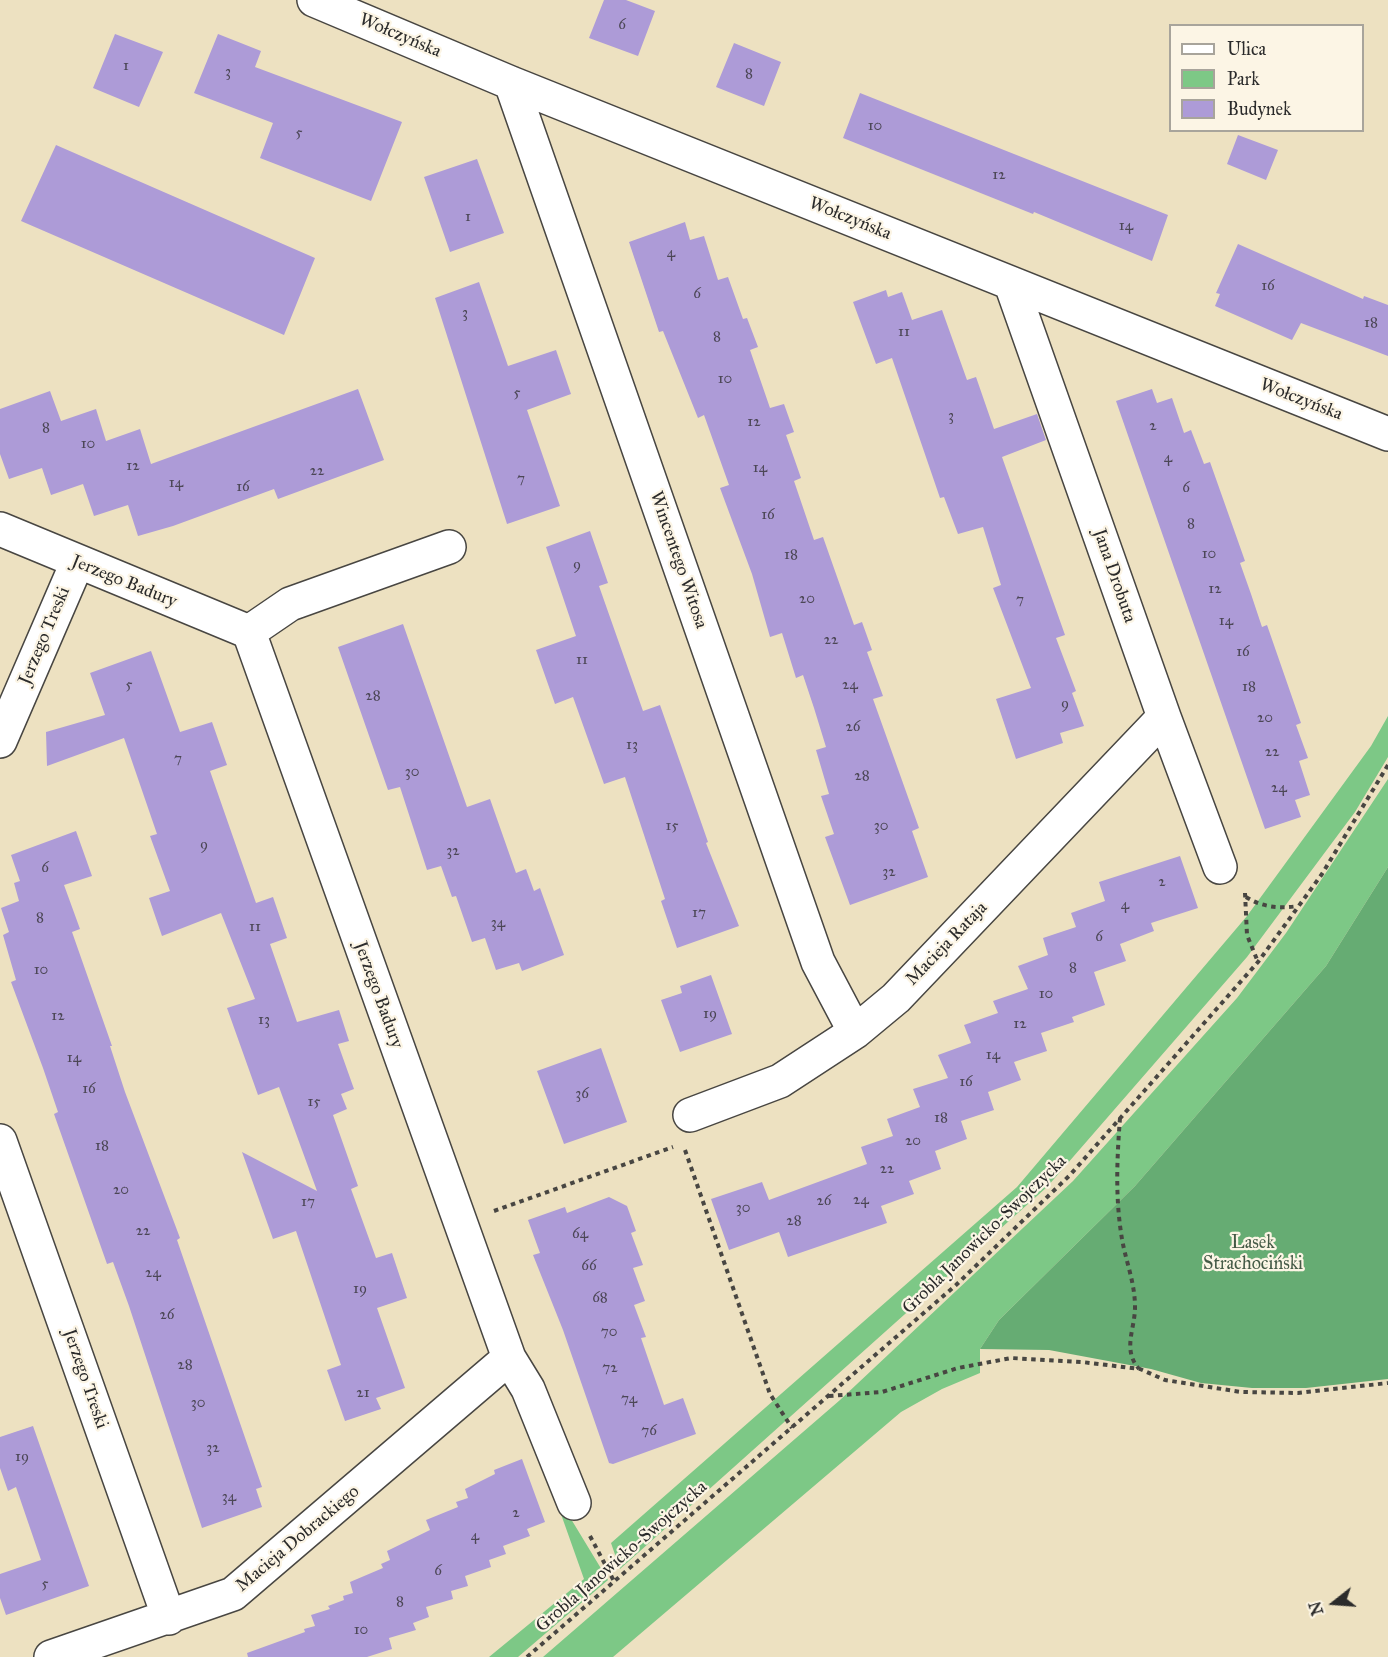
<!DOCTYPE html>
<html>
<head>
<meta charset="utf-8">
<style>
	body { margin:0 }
	#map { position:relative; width:1388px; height:1657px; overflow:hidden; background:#ede1c1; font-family:"IM FELL Great Primer",serif }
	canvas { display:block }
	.legend { position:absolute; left:1169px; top:24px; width:195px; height:108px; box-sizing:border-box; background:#fcf5e5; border:2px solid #a8a49b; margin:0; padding:8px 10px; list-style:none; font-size:18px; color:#2b2b2b }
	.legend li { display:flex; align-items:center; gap:12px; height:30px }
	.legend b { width:30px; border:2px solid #a8a49b }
	.north { position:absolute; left:1304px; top:1573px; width:60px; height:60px; -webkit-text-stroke:4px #fcf5e5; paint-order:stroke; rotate:253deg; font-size:16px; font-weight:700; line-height:24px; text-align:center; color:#2b2b2b }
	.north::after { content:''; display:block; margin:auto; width:21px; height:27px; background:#2b2b2b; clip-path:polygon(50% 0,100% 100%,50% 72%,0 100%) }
</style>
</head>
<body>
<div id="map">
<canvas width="1388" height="1657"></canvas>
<ul class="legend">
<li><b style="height:8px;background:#fff"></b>Ulica</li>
<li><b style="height:16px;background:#7dc886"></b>Park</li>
<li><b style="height:16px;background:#ad9bd7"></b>Budynek</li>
</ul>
<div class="north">N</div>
</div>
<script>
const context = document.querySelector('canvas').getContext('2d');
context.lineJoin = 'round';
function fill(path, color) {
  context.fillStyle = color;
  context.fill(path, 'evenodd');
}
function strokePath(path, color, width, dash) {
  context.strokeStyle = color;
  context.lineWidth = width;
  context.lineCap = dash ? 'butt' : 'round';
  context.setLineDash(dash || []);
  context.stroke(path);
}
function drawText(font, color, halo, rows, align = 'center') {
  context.font = font + ' "IM FELL Great Primer",serif';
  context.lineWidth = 4.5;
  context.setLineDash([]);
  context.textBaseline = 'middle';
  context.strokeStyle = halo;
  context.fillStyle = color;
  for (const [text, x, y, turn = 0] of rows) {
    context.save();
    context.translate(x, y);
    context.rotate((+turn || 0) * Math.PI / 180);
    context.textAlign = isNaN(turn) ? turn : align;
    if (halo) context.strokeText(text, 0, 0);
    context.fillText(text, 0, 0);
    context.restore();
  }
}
const green = new Path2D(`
	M1388 716V757L1355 812 1247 957 1047 1187 620 1569 611 1543 1017 1187 1247 916 1371 746Z
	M1388 779V867L1326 966 1135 1186 999 1320 980 1349V1373L942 1389 901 1412 613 1657H543L840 1400 1073 1181 1237 998 1286 933Z
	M551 1486 608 1580 518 1657H489L584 1579Z`);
const forest = new Path2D(`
	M1388 867V1379L1306 1388H1252L1201 1383 1151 1369 1049 1350 980 1349 999 1320 1135 1186 1326 966Z`);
const building = new Path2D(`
	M604 0H626L655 11 638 56 589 38Z
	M115 34 163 52 139 107 93 88Z
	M218 34 261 51 255 67 402 122 371 201 260 158 273 123 194 93Z
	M734 43 781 62 764 106 716 87Z
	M860 93 1168 215 1152 261 1034 212 1033 214 843 138Z
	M1238 135 1278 150 1266 180 1227 164Z
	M56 145 315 258 284 335 21 221Z
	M477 159 504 233 450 252 424 177Z
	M685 222 690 240 704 236 718 280 728 277 743 319 747 318 758 347 750 350 770 408 784 404 794 432 786 435 801 478 794 481 814 540 823 537 854 625 862 622 872 650 867 652 883 696 873 699 919 828 912 831 928 877 850 905 825 837 834 834 821 796 829 794 816 750 826 747 814 708 803 675 796 678 782 633 770 637 752 574 720 488 729 485 704 415 698 418 663 331 659 332 629 242Z
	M1238 244 1363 299 1364 296 1388 305V356L1301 323 1292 340 1215 306 1220 294 1216 293Z
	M479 282 508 366 556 350 571 394 527 410 560 506 507 524 435 298Z
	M886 290 888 297 902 292 912 320 942 310 967 380 976 377 994 429 1037 414 1046 440 1002 457 1065 635 1056 638 1076 691 1072 693 1084 726 1060 733 1063 743 1016 759 996 699 1031 688 993 588 1001 585 983 527 958 534 944 497 940 498 892 358 876 364 853 302Z
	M358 389 384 460 278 499 274 489 173 526 138 536 128 505 94 516 83 484 51 495 42 468 9 479 0 454V409L50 391 61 421 96 409 106 441 140 429 151 464Z
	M1152 389 1157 403 1172 398 1184 433 1191 430 1204 464 1210 462 1245 561 1240 563 1251 594 1262 627 1267 625 1301 723 1296 725 1308 758 1299 761 1310 795 1295 800 1301 817 1265 829 1116 401Z
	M590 531 608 583 599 586 643 711 660 705 708 842 706 843 739 926 677 948 661 901 665 899 625 777 604 784 573 697 555 704 536 650 576 636 546 547Z
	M403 624 467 807 490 799 516 873 526 869 534 891 540 888 564 955 522 971 519 963 496 970 485 938 472 942 456 896 452 897 441 866 427 870 400 787 388 790 338 647Z
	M151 651 180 732 212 722 227 765 210 771 256 903 273 897 287 938 270 944 297 1022 339 1010 349 1041 338 1044 354 1089 341 1094 347 1109 333 1115 358 1186 351 1189 376 1258 392 1253 407 1298 377 1308 405 1388 376 1398 381 1409 345 1421 327 1370 341 1365 296 1231 273 1239 242 1152 317 1191 279 1087 258 1095 227 1008 255 999 221 913 162 936 149 898 170 891 150 836 157 834 124 738 47 766 46 732 105 715 90 673Z
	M76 831 92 876 64 885 80 929 72 932 112 1046H110L125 1092 180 1238 177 1240 262 1487 256 1489 262 1507 202 1528 129 1306 113 1262 107 1264 54 1114 58 1112 43 1068 11 982 16 980 3 935 9 932 1 908 19 901 14 883 20 881 11 855Z
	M1180 856 1198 908 1151 923 1154 931 1120 944 1126 961 1094 972 1105 1005 1072 1017 1074 1022 1041 1033 1047 1051 1014 1062 1021 1080 988 1092 994 1110 961 1121 967 1139 935 1151 941 1169 909 1181 914 1194 881 1206 887 1223 788 1257 779 1232 729 1250 711 1199 762 1182 769 1200 867 1164 861 1147 893 1136 887 1119 920 1107 913 1089 948 1078 938 1055 971 1043 964 1025 998 1013 993 1001 1028 989 1018 966 1048 955 1043 938 1076 927 1071 913 1105 901 1099 882Z
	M711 975 732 1034 680 1052 661 1000 682 993 680 986Z
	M601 1048 627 1122 564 1144 537 1071Z
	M609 1197 627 1206 636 1231 631 1233 643 1265 633 1268 645 1301 634 1305 646 1337 641 1338 664 1405 683 1398 696 1434 613 1464 609 1463 563 1330 533 1255 540 1253 528 1220 565 1207 567 1213Z
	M33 1426 89 1586 6 1615 0 1598V1574L41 1560 16 1487 8 1491 0 1468V1437Z
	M522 1459 545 1522 527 1529 530 1536 503 1546 506 1554 489 1560 491 1567 465 1576 468 1586 451 1591 453 1599 426 1607 429 1617 413 1623 416 1630 389 1638 392 1649 367 1657H248L247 1653 305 1632 304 1629 315 1626 311 1615 330 1609 328 1606 344 1600 343 1596 353 1593 350 1582 383 1568 381 1564 390 1560 387 1551 430 1530 426 1520 458 1507 456 1502 468 1498 465 1489 495 1474 494 1470Z`);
const path = new Path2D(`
	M1245 893 1247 935 1258 962
	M1246 897C1262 907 1279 909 1298 906
	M1120 1118C1117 1158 1115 1198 1122 1239 1126 1262 1135 1283 1135 1307 1135 1330 1122 1349 1139 1369
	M685 1150 770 1394 792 1428
	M494 1211 673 1147
	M829 1396 882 1392 958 1368 1011 1358 1082 1362 1140 1369 1165 1380 1241 1392 1298 1393 1388 1383
	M590 1536 615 1583
	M527 1657 956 1285 1070 1175 1258 962 1322 874 1388 765`);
const minor = new Path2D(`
	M314 0 511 83 1388 434
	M511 83 818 962 855 1032
	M1011 284 1164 717 1220 867
	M0 529 249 632
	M449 547 290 604 249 632 509 1358 528 1389 574 1503
	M0 741 77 563
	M690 1115 780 1081 855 1032 896 998 1164 717
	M0 1141 169 1618
	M51 1657 233 1594 509 1358`);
const numberNames = [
	["6",622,25],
	["1",126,66],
	["3",228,72],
	["8",749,74],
	["10",875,126],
	["5",299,133],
	["12",999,175],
	["1",468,217],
	["14",1126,226],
	["4",671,253],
	["16",1268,286],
	["6",697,294],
	["3",465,313],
	["18",1371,323],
	["11",904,332],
	["8",717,337],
	["10",725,379],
	["5",517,393],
	["3",951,416],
	["12",754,422],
	["2",1153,426],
	["8",46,428],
	["10",88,444],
	["4",1168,458],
	["12",133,466],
	["14",760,468],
	["22",317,471],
	["7",521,479],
	["14",176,483],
	["16",243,487],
	["6",1186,488],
	["16",768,515],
	["8",1191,524],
	["10",1209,554],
	["18",791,555],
	["9",577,565],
	["12",1215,589],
	["20",807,599],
	["7",1020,600],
	["14",1226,621],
	["22",831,640],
	["16",1243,652],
	["11",582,660],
	["5",129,685],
	["24",850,685],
	["18",1249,687],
	["28",373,696],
	["9",1065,704],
	["20",1265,718],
	["26",853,727],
	["13",632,745],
	["22",1272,752],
	["7",178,759],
	["30",412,772],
	["28",862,776],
	["24",1279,788],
	["15",672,826],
	["30",881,826],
	["9",204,845],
	["32",453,851],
	["6",45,868],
	["32",889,872],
	["2",1162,882],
	["4",1125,905],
	["17",699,913],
	["8",40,918],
	["34",498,923],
	["11",255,927],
	["6",1099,937],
	["8",1073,968],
	["10",41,970],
	["10",1046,994],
	["19",710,1014],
	["12",58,1016],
	["13",264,1020],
	["12",1020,1024],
	["14",993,1055],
	["14",74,1058],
	["16",966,1082],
	["16",89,1089],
	["36",582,1094],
	["15",314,1102],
	["18",941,1118],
	["20",913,1141],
	["18",102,1146],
	["22",887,1169],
	["20",121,1190],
	["24",861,1200],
	["26",824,1201],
	["17",308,1202],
	["30",743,1208],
	["28",794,1221],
	["22",143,1231],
	["64",580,1234],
	["66",589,1266],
	["24",153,1273],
	["19",360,1289],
	["68",600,1298],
	["26",167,1315],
	["70",609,1332],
	["28",185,1365],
	["72",610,1368],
	["21",363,1393],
	["74",629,1399],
	["30",198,1403],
	["76",649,1431],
	["32",213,1448],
	["19",22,1457],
	["34",229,1497],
	["2",516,1513],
	["4",475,1536],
	["6",438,1571],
	["5",45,1584],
	["8",400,1602],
	["10",361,1630]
];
const streetNames = [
	["Wołczyńska",400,36,23],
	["Wołczyńska",850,219,22],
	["Wołczyńska",1301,400,21],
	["Wincentego Witosa",678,560,71],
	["Jana Drobuta",1114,576,71],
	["Jerzego Badury",124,582,22],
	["Jerzego Treski",45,636,-67],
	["Macieja Rataja",947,944,-46],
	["Jerzego Badury",378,995,70],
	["Grobla Janowicko-Swojczycka",985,1235,-44],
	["Jerzego Treski",85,1379,71],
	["Macieja Dobrackiego",298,1539,-40],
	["Grobla Janowicko-Swojczycka",622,1557,-41]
];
const parkNames = [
	["Lasek",1253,1244],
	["Strachociński",1253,1265]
];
fill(green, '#7dc886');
fill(forest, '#66ac73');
fill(building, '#ad9bd7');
strokePath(minor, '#484642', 36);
strokePath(path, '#484642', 4, [4.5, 4.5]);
strokePath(minor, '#fff', 33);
drawText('15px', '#4c4756', null, numberNames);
drawText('18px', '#2b2b2b', '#fcf5e5', streetNames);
drawText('18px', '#445a46', '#fcf5e5', parkNames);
</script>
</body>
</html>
